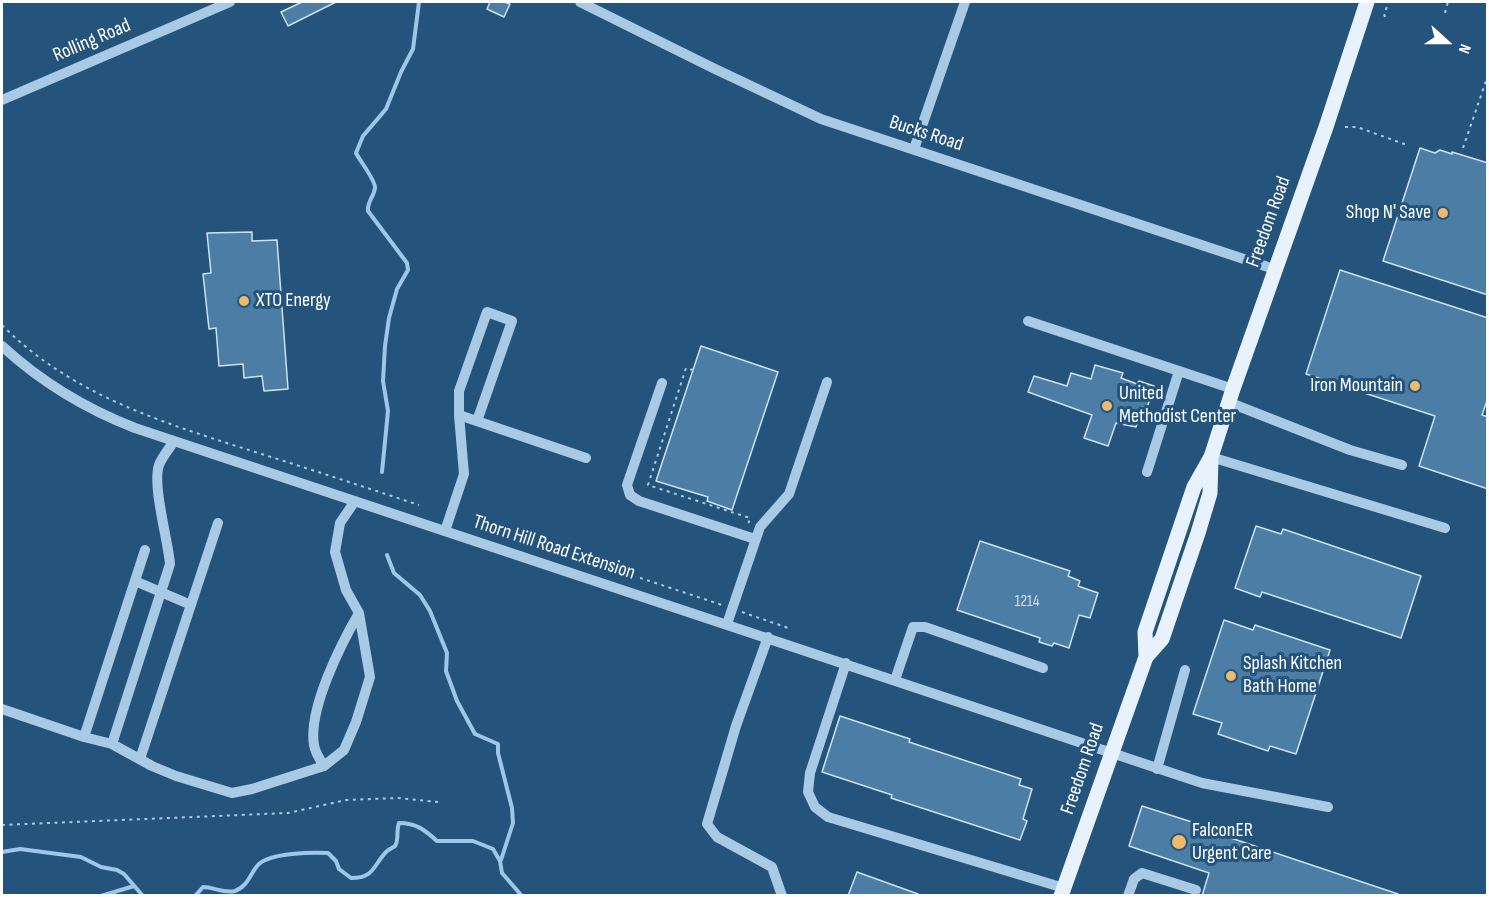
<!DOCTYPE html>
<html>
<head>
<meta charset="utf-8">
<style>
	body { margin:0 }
	#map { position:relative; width:1489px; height:897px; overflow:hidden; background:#24547c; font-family:"Sofia Sans Condensed",sans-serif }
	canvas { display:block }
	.frame { position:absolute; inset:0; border:3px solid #fff; pointer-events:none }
	.north { position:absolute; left:1417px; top:12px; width:60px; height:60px; -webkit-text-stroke:4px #24547c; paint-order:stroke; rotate:111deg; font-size:16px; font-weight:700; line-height:24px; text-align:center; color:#fff }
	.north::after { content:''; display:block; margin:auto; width:21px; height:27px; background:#fff; clip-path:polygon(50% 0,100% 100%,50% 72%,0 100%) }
</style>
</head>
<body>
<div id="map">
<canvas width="1489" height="897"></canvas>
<div class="frame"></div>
<div class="north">N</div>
</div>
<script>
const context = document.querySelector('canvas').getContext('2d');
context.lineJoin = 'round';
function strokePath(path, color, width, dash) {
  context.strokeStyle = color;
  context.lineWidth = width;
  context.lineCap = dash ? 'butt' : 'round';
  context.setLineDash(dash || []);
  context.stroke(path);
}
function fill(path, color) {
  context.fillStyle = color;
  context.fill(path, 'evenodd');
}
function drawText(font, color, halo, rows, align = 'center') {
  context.font = font + ' "Sofia Sans Condensed",sans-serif';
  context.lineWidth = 6;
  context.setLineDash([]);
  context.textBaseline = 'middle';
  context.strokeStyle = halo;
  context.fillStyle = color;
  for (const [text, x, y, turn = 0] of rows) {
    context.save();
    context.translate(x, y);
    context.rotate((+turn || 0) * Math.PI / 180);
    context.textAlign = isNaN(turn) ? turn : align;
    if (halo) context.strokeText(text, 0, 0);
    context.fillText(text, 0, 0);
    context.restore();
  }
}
const stream = new Path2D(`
	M382 472 388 411 383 381 385 346 389 318 397 289 408 270 407 263 368 211C367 201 374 197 375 188 376 181 360 161 356 153L363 136 386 109 401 72 413 49 419 2
	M387 555 394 573 420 595 430 611 447 653 446 671 457 701 475 734 498 744V753L512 808 513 823 501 860
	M2 852 20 849 81 857 101 867 117 870 124 874 143 896
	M101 896 134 886
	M195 896 203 887C214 887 224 894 235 891 249 886 251 871 259 864 271 853 312 852 328 853L336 861 339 869 351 878C375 878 373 865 387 851 388 850 394 847 395 846 399 841 396 831 399 823 416 823 425 830 437 841H473L493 849 500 861 502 873 522 896`);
const building = new Path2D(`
	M302 2H336L288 26 281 12Z
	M490 2H504L510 4 504 17 487 9Z
	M1420 148 1435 153 1440 150 1452 154V152L1488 163V295L1383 261Z
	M252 232V241L277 240 288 389 264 391 262 376 244 378 243 364 219 366 216 328 209 329 203 274 211 273 207 233Z
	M1340 270 1488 318V398L1482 415 1488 417V489L1419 466 1435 416 1306 374Z
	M701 346 778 372 732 510 707 501 708 497 656 481Z
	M1095 365 1123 373 1121 378 1137 384 1139 381 1154 386 1147 408 1142 407 1136 427 1116 423 1108 446 1084 438 1092 415 1028 392 1034 376 1067 386 1071 373 1091 379Z
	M1256 526 1281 534 1283 529 1421 576 1401 638 1262 592 1260 597 1235 588Z
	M980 541 1070 571 1068 576 1080 581 1078 586 1098 593 1090 618 1079 615 1069 648 1054 643 1052 646 1039 642 1040 638 957 610Z
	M1224 620 1253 630 1255 625 1330 650 1296 754 1270 746 1268 751 1218 734 1222 723 1193 714Z
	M840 716 910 739 909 742 1021 779 1019 785 1032 789 1023 819 1027 821 1020 840 891 798 892 795 822 772Z
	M1142 806 1223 832 1222 835 1398 894 1397 896H1202L1209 873 1129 846Z
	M857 872 918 894V896H848Z`);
const path = new Path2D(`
	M1445 13 1448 2
	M1385 17 1384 14 1389 2
	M1345 127H1357L1407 145
	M1463 148 1488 75
	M2 325C71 395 164 423 255 452 310 469 364 487 419 505
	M693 370 686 368 648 485 750 518 748 525
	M583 559 722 605
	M742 612 791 629
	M2 825 288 813 346 800 398 798 438 802`);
const minor = new Path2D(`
	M580 2 713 68 821 119 1274 269
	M2 100 230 2
	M914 149 965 2
	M1028 321 1179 371 1147 472
	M2 346C40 381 86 409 135 428L1202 783 1328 807
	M1179 371 1233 389
	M662 383 627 485 630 495 639 501 755 539
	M1228 402 1350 450 1402 465
	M459 415V391L487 312 512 321 477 421
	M174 441C169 449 162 457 159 465 152 485 168 540 170 564L112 744 152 766 176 776 232 793 252 789 324 766 344 750 356 722 370 677 359 613 346 590 335 552 340 523 355 501
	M1211 457 1445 528
	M445 531 464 474 459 415 586 458
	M135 581 191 605
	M727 624 760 527 789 494 827 382
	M768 637 736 726 707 824 717 837 772 867 782 896
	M846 663 810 773 808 792 815 807 828 817 1064 888
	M895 680 913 627H925L1043 668
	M2 709 84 737 145 550
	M84 737 112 744
	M140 759 218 523
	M324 766C320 760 315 752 314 745 308 709 341 644 359 613
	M1157 769 1185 670
	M1128 896 1134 879 1142 873 1196 890`);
const major = new Path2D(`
	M1146 657 1145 632 1194 487 1211 457 1233 389 1326 127 1367 2
	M1061 896 1146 657 1162 639 1198 533 1210 493 1211 459`);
const markers = [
	[1443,213,6,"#efba6b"],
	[244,301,6,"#efba6b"],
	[1415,386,6,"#efba6b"],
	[1107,406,6,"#efba6b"],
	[1231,676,6,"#efba6b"],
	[1179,842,8,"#efba6b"]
];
const numberNames = [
	["1214",1027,602]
];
const streetNames = [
	["Rolling Road",92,41,-23],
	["Bucks Road",926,134,18],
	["Freedom Road",1269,222,-70],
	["Thorn Hill Road Extension",554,548,18],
	["Freedom Road",1083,769,-71]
];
const poiNames = [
	["Shop N' Save",1431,213,"right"],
	["XTO Energy",256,301],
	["Iron Mountain",1403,386,"right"],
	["United",1119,394],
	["Methodist Center",1119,417],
	["Splash Kitchen",1243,664],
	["Bath Home",1243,687],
	["FalconER",1192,831],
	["Urgent Care",1192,854]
];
strokePath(stream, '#9cc7e6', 4);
fill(building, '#4c7ea5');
strokePath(building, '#cbe2f4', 1.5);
strokePath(path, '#a8cae5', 2, [3, 4.5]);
strokePath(minor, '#a8cae5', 10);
strokePath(major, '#e8f2fd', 15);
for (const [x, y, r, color] of markers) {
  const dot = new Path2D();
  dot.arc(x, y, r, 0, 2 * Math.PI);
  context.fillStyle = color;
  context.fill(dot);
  strokePath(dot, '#24547c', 2);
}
drawText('16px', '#d2dfe8', null, numberNames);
drawText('20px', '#fff', '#24547c', streetNames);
drawText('20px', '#fff', '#24547c', poiNames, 'left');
</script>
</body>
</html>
